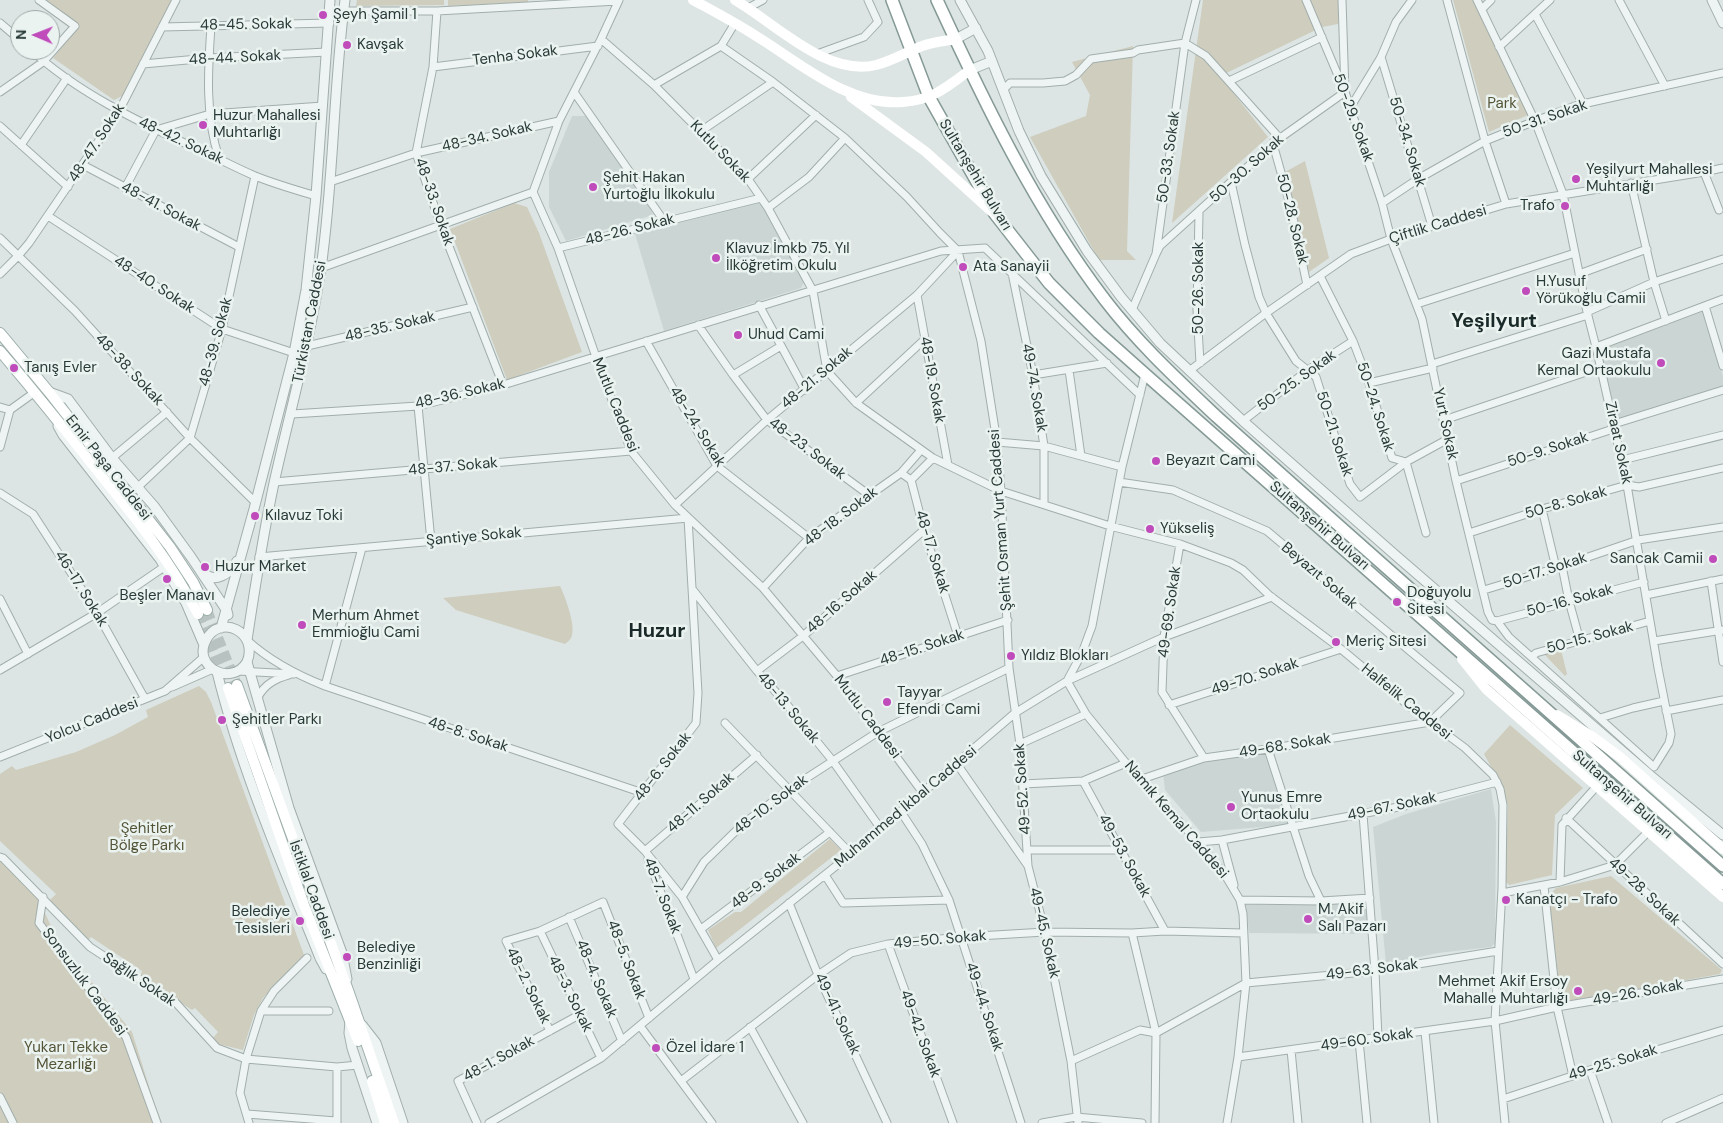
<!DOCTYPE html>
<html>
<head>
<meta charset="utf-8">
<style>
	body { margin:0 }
	#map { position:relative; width:1723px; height:1123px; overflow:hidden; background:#dce5e3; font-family:"DM Sans",sans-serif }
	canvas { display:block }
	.north { position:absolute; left:10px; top:10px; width:50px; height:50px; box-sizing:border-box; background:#ebf3f1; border:1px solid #9da9a7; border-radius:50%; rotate:271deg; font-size:14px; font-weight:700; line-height:20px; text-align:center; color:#283a37 }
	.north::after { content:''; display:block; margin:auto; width:18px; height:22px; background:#c04bba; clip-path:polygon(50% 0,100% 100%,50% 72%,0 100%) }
</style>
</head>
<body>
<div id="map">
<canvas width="1723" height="1123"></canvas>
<div class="north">N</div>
</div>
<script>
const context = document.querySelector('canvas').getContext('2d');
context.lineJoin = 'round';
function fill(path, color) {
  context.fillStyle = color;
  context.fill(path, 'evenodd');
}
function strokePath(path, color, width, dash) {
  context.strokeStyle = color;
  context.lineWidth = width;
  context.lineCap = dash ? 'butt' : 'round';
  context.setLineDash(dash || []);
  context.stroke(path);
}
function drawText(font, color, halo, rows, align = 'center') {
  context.font = font + ' "DM Sans",sans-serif';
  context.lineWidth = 5;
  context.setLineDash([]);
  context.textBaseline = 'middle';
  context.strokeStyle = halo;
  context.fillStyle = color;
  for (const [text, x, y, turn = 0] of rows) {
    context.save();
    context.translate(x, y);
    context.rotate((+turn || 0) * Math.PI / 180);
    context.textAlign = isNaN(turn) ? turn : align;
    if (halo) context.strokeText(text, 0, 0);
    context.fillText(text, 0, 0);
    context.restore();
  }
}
const built = new Path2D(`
	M572 116H586L648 201 653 215 566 241 549 207V172Z
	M760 202 804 282 801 288 664 331 635 234Z
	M1703 311 1723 376V386L1617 419 1600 350Z
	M1264 752 1288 825 1201 832 1165 790 1163 773 1195 760Z
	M1491 789 1496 822 1495 943 1491 947 1438 953 1386 964 1373 827 1406 814Z
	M1367 904 1369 934 1249 933 1246 905Z`);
const green = new Path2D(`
	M44 0H174L124 95 114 100 53 58 79 25Z
	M357 0H444V5L356 6Z
	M448 0H528V2L448 6Z
	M1203 0H1339L1338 24 1322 27 1220 76 1268 137 1172 223Z
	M1453 0H1473L1528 115 1489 132Z
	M1133 46 1127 251 1136 260H1099L1030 137 1086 116 1090 95 1072 62Z
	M1305 161 1329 258 1309 272 1285 172Z
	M514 203 527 207 539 233 582 352 507 380 450 229Z
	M560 586C565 596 577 628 571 638 569 641 567 642 565 644L456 610 443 598Z
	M1561 650 1567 674 1565 676 1544 654Z
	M199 686 206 692 211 702 304 955 263 998 254 1015 243 1050 218 1044 213 1038 218 1032 195 1008 192 1010 181 1003 161 987 140 977 142 971 91 937 88 940 50 900 56 894 0 841V774L12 766 16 770 76 752 115 735 148 717 146 710Z
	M1510 725 1583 788 1555 815 1552 875 1509 885 1505 881 1508 806 1503 789 1484 754Z
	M830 839 841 850 716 948 708 930 735 912H741Z
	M0 861 38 898 57 939 132 1032 152 1096 162 1123H0Z
	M1611 876 1722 970 1720 974 1561 1003 1549 896 1556 888Z`);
const primaryTunnel = new Path2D(`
	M207 610 237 685
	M198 614 228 688`);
const minor = new Path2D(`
	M619 0 601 39 559 121 533 192 558 248 596 357 631 451 675 505 763 588 837 676 923 793
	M1306 0 1345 92 1382 203 1391 239 1422 319 1456 481 1488 612 1492 620 1497 621 1509 637 1654 767 1669 743 1671 734 1658 668 1627 485 1596 347 1587 312 1563 194 1535 121 1477 0
	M1447 0 1485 141 1506 204
	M1619 0 1665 86
	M748 8 763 0
	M1482 9 1491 0
	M344 11H437L618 1
	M437 11 433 67 416 153 441 226 503 385
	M1535 14 1583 104
	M0 23 20 40
	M735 23 721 46 773 82 845 138 907 197 940 233 958 251 981 341 997 442 1001 491 1009 668 1020 744 1028 866
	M211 26C208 69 205 117 219 158
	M162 27 330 23
	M601 39 654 85 748 179 768 208 813 291 827 371 856 403 933 458 1001 491 1110 526 1180 544 1231 563 1243 570 1269 595 1341 649 1414 710 1465 748 1493 775 1500 789 1503 805 1502 888 1495 1021 1505 1123
	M1499 47 1550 0
	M31 50C77 92 137 121 193 147 214 156 234 167 255 176 275 184 296 190 316 196
	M817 54 864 37 878 22 868 0
	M1381 57 1432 226
	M143 64 209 58 327 52
	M433 67 598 46
	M1229 81 1322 37
	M654 85 721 46
	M1004 89 1010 83H1043L1065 81 1076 75 1091 59 1133 53 1138 50 1185 43 1206 56 1276 134 1273 144 1291 208 1307 285
	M0 92 43 62 75 26 39 0
	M574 92 664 221
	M1350 108 1381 57 1396 22 1412 0
	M0 126 68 187
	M701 131 773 82
	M21 145 67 78
	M83 165 239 247
	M1704 172 1719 210
	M748 179 816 115
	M330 182 416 153 559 121
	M1231 182 1245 245 1259 297 1266 313 1296 361 1316 377 1350 484 1360 497 1406 462 1448 439
	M1631 183 1654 282 1666 321
	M125 188 156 130 210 114 323 106
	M1382 203 1418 179 1485 141 1535 121 1578 105 1723 73
	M768 208 809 177 845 138
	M1199 213 1197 310 1200 363
	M48 216 222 329 294 353
	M0 238 75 311 190 438 256 503
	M558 248 761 198
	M1156 254 1160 246 1276 141 1345 92 1342 0
	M321 268 533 192
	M1012 273 1033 375 1044 446V504
	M0 274 18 256 29 243 119 111 176 0
	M1579 274 1647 249
	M1320 276 1353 341 1369 383 1392 458 1406 462 1426 533
	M917 295 948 465
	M1417 304 1575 253
	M759 305 805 390
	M1705 306 1723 366
	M1132 310 1156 254 1185 43 1196 0
	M1587 312 1654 282 1723 259
	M698 325 733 375 767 420 869 495
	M646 341 717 466 809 538
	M307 346 473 307
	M1596 347 1723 299
	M1432 364 1588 315
	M1069 370 1081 456
	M1189 371 1266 313 1351 254 1391 239 1506 204 1704 172 1723 168
	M733 375 781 346
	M1033 375 1107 363
	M1369 383 1433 368
	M856 403 925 339
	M418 406 431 541
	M0 407 10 410 35 392
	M292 414 418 406 503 385 941 251 985 248 1140 395
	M1444 420 1601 367
	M1243 421 1308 370 1353 341
	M997 442 1044 446 1122 467
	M0 447 10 410
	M112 458 167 412
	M1622 460 1723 435
	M901 473 911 480 924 530 958 636
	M911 480 933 458
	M1456 481 1610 430 1614 424 1723 390
	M274 482 631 451
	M1119 482 1173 490 1267 531 1460 693 1430 722 1268 749 1204 758 1142 779
	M138 487 190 438 222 329 255 176
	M0 493 33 514 97 613 145 699
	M675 505 767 420 917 295 958 251
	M1542 509 1556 568
	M688 518 698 693 696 723 618 824 645 851 682 897 718 960
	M1469 533 1542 509 1627 485 1639 487 1723 468
	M1180 544 1164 637 1162 692 1204 758
	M259 557 688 518
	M1562 566 1569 601 1580 641
	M1711 581 1723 662
	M763 588 809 538 901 473 921 450
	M693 590 757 671 784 701 832 760 881 829
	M1484 590 1556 568 1638 540 1723 527
	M1646 595 1723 579
	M0 599 28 654
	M1497 621 1644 582
	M247 640C270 661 297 675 325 686L643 793
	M1654 641 1723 630
	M1532 657 1536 653 1650 621
	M0 670 97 613 164 567
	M238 671 294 674
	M757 671 803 636 924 530
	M837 676 1008 620
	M325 686 362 548
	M172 687 213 669
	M258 697C265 684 275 679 289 675
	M1169 705 1341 649
	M1666 711 1723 700
	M1600 718 1633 708 1664 701
	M725 723 851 854
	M1020 744 1086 714
	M1268 749 1309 876 1321 901
	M0 757 165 691 204 657
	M957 764 1028 866 1045 932 1071 1061 1078 1123
	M1083 781 1165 931
	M1023 784 1083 781 1126 763
	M901 812 922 844 949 900 1021 1123
	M1363 814 1375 971 1378 1038
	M1566 818 1723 964
	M1222 840 1234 885
	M1198 842 1222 840 1409 805 1497 782
	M1027 850H1121
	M645 851 757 755
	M0 857 3 858 90 947 176 1003 217 1048 246 1059 337 1067 358 1065
	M648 859 694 979
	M825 875 843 903 949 900
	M1560 882 1562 825 1597 786
	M1544 886 1557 1007 1573 1076
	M1502 893 1560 882 1615 865 1648 832
	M43 897 39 923 126 1037 157 1123
	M682 897 704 862 744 823 788 790 878 732 1009 668
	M1240 900 1321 901 1370 898
	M789 903 818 975 887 1123
	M569 917 622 1041
	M701 929 830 832
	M540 931 601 1058
	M1132 933 1156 1033 1155 1123
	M888 944 953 1123
	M261 1011H329
	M640 1026 712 1123
	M750 1027 803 1123
	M550 1031 506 941 540 931 603 902 649 1018
	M1425 1032 1434 1123
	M1359 1040 1367 1123
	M1291 1050 1298 1123
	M1238 1057 1495 1021 1557 1007 1723 979
	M1071 1061 1140 1030 1156 1033 1246 983 1375 971 1498 951
	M337 1067V1123
	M1590 1070 1608 1123
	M681 1081 818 975 851 953 888 944 961 937 1045 932 1132 933 1165 931 1243 933
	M0 1097 13 1123
	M1503 1099 1590 1070 1723 1030
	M247 1114 336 1121
	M249 1123 240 1093 246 1059 261 1011 274 991 307 958
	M477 1123 458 1081 579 1015
	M489 1123 601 1058 718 960 851 854 1015 713 1067 681 1082 653 1092 626 1122 467 1145 374
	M1042 1123 1076 1117 1142 1123
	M1227 1123 1238 1057 1246 983 1243 914 1240 900 1225 875 1198 842 1126 763 1086 714 1067 681 1164 637 1272 597
	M1666 1123 1723 1098`);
const tertiary = new Path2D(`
	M960 0 988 51 1019 131 1041 176 1087 251 1121 297 1160 343 1243 421 1394 554 1651 776 1723 835
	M1712 0 1723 23
	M956 39 976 28
	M970 70 992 61
	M49 392 68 399 112 458 154 506 191 557 227 611 228 615
	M58 426 63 435 160 559 186 603 204 645
	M202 571C214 585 230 574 237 561
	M221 628 254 509 294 353 306 290 316 196 330 0
	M247 640C255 587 263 535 274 483 290 411 310 341 321 268 334 179 333 89 345 0
	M247 662C231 688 192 666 206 640 220 613 259 632 247 662L289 808 342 953 347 979
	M217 672C241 770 282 864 320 958L326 969
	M350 1021 349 1033 352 1048 377 1123
	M362 1025 376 1043 403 1123`);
const secondary = new Path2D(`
	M693 0C715 12 736 23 756 36 799 62 849 107 903 102 933 100 947 87 970 70
	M735 0C776 24 827 77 876 65 892 61 907 52 922 46 933 42 945 41 956 39
	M851 97 926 152 991 211
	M1462 659 1486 689 1723 897
	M1557 715 1593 737 1620 757 1723 849`);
const primary = new Path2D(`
	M0 333 49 392 170 547 193 582 207 610
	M0 351C34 391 67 432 99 473 136 518 171 562 198 614
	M237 685 349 993 394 1123
	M228 688 304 905 358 1041
	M372 1081 385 1123`);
const trunk = new Path2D(`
	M892 0 929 97 995 214 1049 283 1099 333 1145 374 1723 884
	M937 0C985 104 1035 208 1105 300 1138 343 1177 379 1216 416 1256 452 1296 487 1336 523 1464 638 1593 752 1723 866`);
const markers = [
	[323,15,5,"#c04bba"],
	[347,45,5,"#c04bba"],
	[203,125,5,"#c04bba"],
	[1576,179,5,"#c04bba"],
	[593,187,5,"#c04bba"],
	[1565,206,5,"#c04bba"],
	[716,258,5,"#c04bba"],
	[963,267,5,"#c04bba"],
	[1526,291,5,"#c04bba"],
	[738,335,5,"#c04bba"],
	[1661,363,5,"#c04bba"],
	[14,368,5,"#c04bba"],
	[1156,461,5,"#c04bba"],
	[255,516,5,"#c04bba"],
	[1150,529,5,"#c04bba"],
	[1713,559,5,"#c04bba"],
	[205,567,5,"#c04bba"],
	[167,579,5,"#c04bba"],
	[1397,602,5,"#c04bba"],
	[302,625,5,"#c04bba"],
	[1336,642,5,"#c04bba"],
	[1011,656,5,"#c04bba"],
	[887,702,5,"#c04bba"],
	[222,720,5,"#c04bba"],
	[1231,807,5,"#c04bba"],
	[1506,900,5,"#c04bba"],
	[1308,919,5,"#c04bba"],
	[300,921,5,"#c04bba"],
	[347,957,5,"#c04bba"],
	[1578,991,5,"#c04bba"],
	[656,1048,5,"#c04bba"]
];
const poiNames = [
	["Şeyh Şamil 1",333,15],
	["Kavşak",357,45],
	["Huzur Mahallesi",213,116],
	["Muhtarlığı",213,133],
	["Yeşilyurt Mahallesi",1586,170],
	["Muhtarlığı",1586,187],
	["Şehit Hakan",603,178],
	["Yurtoğlu İlkokulu",603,195],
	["Trafo",1555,206,"right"],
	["Klavuz İmkb 75. Yıl",726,249],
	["İlköğretim Okulu",726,266],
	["Ata Sanayii",973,267],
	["H.Yusuf",1536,282],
	["Yörükoğlu Camii",1536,299],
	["Uhud Cami",748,335],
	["Gazi Mustafa",1651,354,"right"],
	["Kemal Ortaokulu",1651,371,"right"],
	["Tanış Evler",24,368],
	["Beyazıt Cami",1166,461],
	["Kılavuz Toki",265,516],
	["Yükseliş",1160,529],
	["Sancak Camii",1703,559,"right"],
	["Huzur Market",215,567],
	["Doğuyolu",1407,593],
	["Sitesi",1407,610],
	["Beşler Manavı",167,596,"center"],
	["Merhum Ahmet",312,616],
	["Emmioğlu Cami",312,633],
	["Meriç Sitesi",1346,642],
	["Yıldız Blokları",1021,656],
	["Tayyar",897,693],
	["Efendi Cami",897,710],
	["Şehitler Parkı",232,720],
	["Yunus Emre",1241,798],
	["Ortaokulu",1241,815],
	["Kanatçı - Trafo",1516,900],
	["M. Akif",1318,910],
	["Salı Pazarı",1318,927],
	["Belediye",290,912,"right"],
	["Tesisleri",290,929,"right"],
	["Belediye",357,948],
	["Benzinliği",357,965],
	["Mehmet Akif Ersoy",1568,982,"right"],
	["Mahalle Muhtarlığı",1568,999,"right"],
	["Özel İdare 1",666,1048]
];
const streetNames = [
	["48-45. Sokak",246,25,-1],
	["Tenha Sokak",515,56,-7],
	["48-44. Sokak",235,58,-3],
	["50-29. Sokak",1353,118,70],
	["50-31. Sokak",1545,119,-19],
	["48-34. Sokak",487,137,-13],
	["48-42. Sokak",181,141,25],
	["50-34. Sokak",1407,142,73],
	["48-47. Sokak",97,143,-57],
	["Kutlu Sokak",720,152,46],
	["50-33. Sokak",1169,157,-82],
	["50-30. Sokak",1247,169,-42],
	["Sultanşehir Bulvarı",975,175,59],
	["48-33. Sokak",434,202,71],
	["48-41. Sokak",161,207,28],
	["50-28. Sokak",1292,219,76],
	["Çiftlik Caddesi",1438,225,-17],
	["48-26. Sokak",630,230,-14],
	["48-40. Sokak",154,285,33],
	["50-26. Sokak",1199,288,-90],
	["Türkistan Caddesi",310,322,-79],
	["48-35. Sokak",390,327,-13],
	["48-39. Sokak",216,342,-75],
	["48-38. Sokak",129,370,47],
	["48-21. Sokak",817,378,-40],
	["48-19. Sokak",932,380,80],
	["50-25. Sokak",1297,381,-36],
	["49-74. Sokak",1034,388,80],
	["48-36. Sokak",460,394,-13],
	["Mutlu Caddesi",615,405,68],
	["50-24. Sokak",1375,407,72],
	["Yurt Sokak",1445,424,78],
	["48-24. Sokak",697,427,58],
	["50-21. Sokak",1334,434,72],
	["Ziraat Sokak",1618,443,78],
	["48-23. Sokak",807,449,37],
	["50-9. Sokak",1548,450,-18],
	["48-37. Sokak",453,467,-5],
	["Emir Paşa Caddesi",108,468,52],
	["50-8. Sokak",1566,503,-16],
	["48-18. Sokak",841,517,-37],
	["Şehit Osman Yurt Caddesi",1001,520,-94],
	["Sultanşehir Bulvarı",1319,526,41],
	["Şantiye Sokak",474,537,-5],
	["48-17. Sokak",932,552,73],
	["50-17. Sokak",1545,571,-18],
	["Beyazıt Sokak",1319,576,40],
	["46-17. Sokak",81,589,58],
	["50-16. Sokak",1570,601,-15],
	["48-16. Sokak",842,602,-41],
	["49-69. Sokak",1170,612,-82],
	["50-15. Sokak",1590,638,-15],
	["48-15. Sokak",922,648,-18],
	["49-70. Sokak",1255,677,-18],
	["Halfelik Caddesi",1406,702,39],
	["48-13. Sokak",788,708,50],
	["Mutlu Caddesi",867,717,53],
	["Yolcu Caddesi",92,721,-22],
	["48-8. Sokak",468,735,18],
	["49-68. Sokak",1285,746,-9],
	["48-6. Sokak",663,767,-52],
	["49-52. Sokak",1023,789,-94],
	["Sultanşehir Bulvarı",1622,795,41],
	["48-11. Sokak",701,803,-41],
	["48-10. Sokak",771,805,-37],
	["Muhammed İkbal Caddesi",906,807,-40],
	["49-67. Sokak",1392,807,-12],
	["Namık Kemal Caddesi",1176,820,49],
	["49-53. Sokak",1124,856,61],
	["48-9. Sokak",766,881,-37],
	["İstiklal Caddesi",311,890,70],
	["49-28. Sokak",1644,892,43],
	["48-7. Sokak",662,896,69],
	["49-45. Sokak",1044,933,77],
	["49-50. Sokak",940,940,-5],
	["48-5. Sokak",626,960,69],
	["49-63. Sokak",1372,970,-7],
	["48-4. Sokak",596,979,67],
	["Sağlık Sokak",139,980,34],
	["Sonsuzluk Caddesi",84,982,53],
	["48-2. Sokak",528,986,64],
	["49-26. Sokak",1638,993,-10],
	["48-3. Sokak",570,994,64],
	["49-44. Sokak",984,1007,72],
	["49-41. Sokak",837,1014,65],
	["49-42. Sokak",920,1034,70],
	["49-60. Sokak",1367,1040,-8],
	["48-1. Sokak",499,1059,-29],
	["49-25. Sokak",1613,1063,-17]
];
const parkNames = [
	["Park",1502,104],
	["Şehitler",147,829],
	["Bölge Parkı",147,846],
	["Yukarı Tekke",66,1048],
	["Mezarlığı",66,1065]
];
const districtNames = [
	["Yeşilyurt",1494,322],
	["Huzur",657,632]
];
fill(built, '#cbd6d4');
fill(green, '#cecdbe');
strokePath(primaryTunnel, '#b8c3c1', 10, [10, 5]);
strokePath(minor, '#a2aeac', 9);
strokePath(tertiary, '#a2aeac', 11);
strokePath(primary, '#9dafac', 12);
strokePath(trunk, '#859a96', 14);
strokePath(minor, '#eef4f3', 7);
strokePath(tertiary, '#eef4f3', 9);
strokePath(secondary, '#fff', 10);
strokePath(primary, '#fff', 10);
strokePath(trunk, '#fff', 11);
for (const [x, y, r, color] of markers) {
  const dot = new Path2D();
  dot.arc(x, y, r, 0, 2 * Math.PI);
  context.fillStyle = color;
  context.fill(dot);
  strokePath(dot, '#ebf3f1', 2);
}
drawText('15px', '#283a37', '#ebf3f1', poiNames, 'left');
drawText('15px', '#283a37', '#ebf3f1', streetNames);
drawText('15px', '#545436', '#ebf3f1', parkNames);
drawText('bold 20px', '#1a2a28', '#ebf3f1', districtNames);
</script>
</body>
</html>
